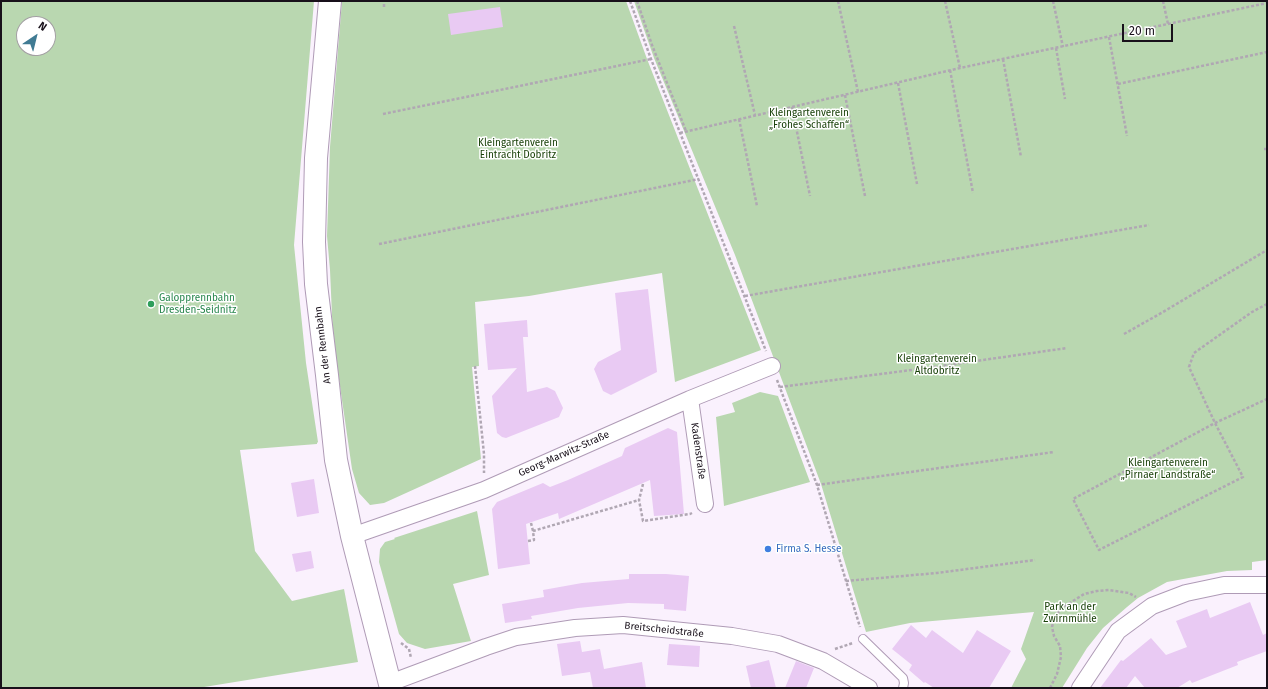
<!DOCTYPE html>
<html>
<head>
<meta charset="utf-8">
<style>
  body { margin:0 }
  #map { position:relative; width:1268px; height:689px; overflow:hidden; background:#faf1fd; font-family:"Fira Sans",sans-serif }
  canvas { display:block }
  .frame { position:absolute; inset:0; border:2px solid #18101a; pointer-events:none }
  .north { position:absolute; left:16px; top:16px; width:40px; height:40px; box-sizing:border-box; background:#fff; border:1px solid #a39fa3; border-radius:50%; rotate:35deg; font-size:11px; font-weight:700; line-height:16px; text-align:center; color:#18101a }
  .north::after { content:''; display:block; margin:auto; width:14px; height:18px; background:#407b93; clip-path:polygon(50% 0,100% 100%,50% 72%,0 100%) }
  .scale { position:absolute; left:1122px; top:24px; width:51px; height:18px; box-sizing:border-box; border:2px solid #18101a; border-top:0; padding-left:5px; font-size:12px; line-height:14px; white-space:nowrap; color:#18101a; -webkit-text-stroke:3px #fff; paint-order:stroke }
</style>
</head>
<body>
<div id="map">
<canvas width="1268" height="689"></canvas>
<div class="frame"></div>
<div class="north">N</div>
<div class="scale">20 m</div>
</div>
<script>
const g = document.querySelector('canvas').getContext('2d');
g.lineJoin = 'round';
function paint(path, color) { g.fillStyle = color; g.fill(path, 'evenodd'); }
const shape = rows => new Path2D(rows.map(r => 'M' + r).join(''));
function stroke(path, color, width, dash) { g.strokeStyle = color; g.lineWidth = width; g.lineCap = dash ? 'butt' : 'round'; g.setLineDash(dash || []); g.stroke(path); }
function label(font, color, halo, rows, align = 'center') {
  g.font = font + ' "Fira Sans",sans-serif'; g.lineWidth = 3; g.setLineDash([]); g.textBaseline = 'middle'; g.strokeStyle = halo; g.fillStyle = color; for (const [text, x, y, turn = 0] of rows) {
    g.save(); g.translate(x, y); g.rotate((+turn || 0) * Math.PI / 180); g.textAlign = isNaN(turn) ? turn : align; if (halo) g.strokeText(text, 0, 0); g.fillText(text, 0, 0); g.restore();
  }
}
paint(shape([
  [1,1,314,1,294,245,306,363,318,442,317,443,317,444,240,450,255,551,292,601,344,589,358,662,198,688,1,688],
  [24,24,48,24,48,48,24,48],
  [342,1,626,1,647,59,761,350,675,382,662,273,529,296,475,302,479,366,472,367,481,459,384,503,370,505,359,493,352,469,333,338,330,270,327,236,330,147],
  [634,1,1267,1,1267,560,1252,562,1252,570,1227,571,1167,582,1138,598,1127,607,1103,628,1087,648,1062,688,1011,688,1026,659,1021,649,1034,612,910,623,866,632,821,484,735,255,654,58],
  [760,392,778,396,810,482,724,506,716,417,735,412,732,403],
  [477,511,489,575,453,584,471,641,425,649,407,643,399,634,379,562,380,549,385,542,395,539,394,538]
]), '#b9d7b0');
paint(shape([
  [500,7,503,27,451,35,448,14],
  [648,289,657,372,611,395,603,391,594,369,598,362,621,350,615,293],
  [527,320,528,337,523,337,527,392,547,387,555,391,563,408,559,417,511,436,506,438,502,437,497,433,492,396,517,368,488,370,484,324],
  [668,428,677,432,684,514,654,516,650,480,559,519,558,513,526,524,530,564,498,569,492,509,497,502,543,483,550,487,568,480,622,456,625,448],
  [314,479,319,513,297,517,291,483],
  [311,551,314,568,296,572,292,554],
  [629,574,666,574,689,576,686,611,664,609,664,604,628,603,578,608,531,616,532,619,505,623,502,604,544,597,543,590,582,583,629,579],
  [1250,602,1263,635,1267,633,1267,651,1237,662,1238,665,1192,683,1190,680,1177,688,1145,688,1135,676,1126,688,1100,688,1121,660,1123,661,1151,638,1166,655,1187,647,1176,621,1207,609,1210,618],
  [911,625,926,638,932,630,963,653,977,630,1011,651,989,688,934,688,925,682,924,683,909,670,912,665,892,649],
  [580,641,582,652,600,649,604,669,642,662,646,688,593,688,590,672,562,676,557,644],
  [669,644,700,646,699,667,667,665],
  [769,660,776,688,751,688,746,666],
  [796,661,814,668,806,688,785,688]
]), '#e9caf3');
const service = shape([
  [863,639,903,678,904,683,903,688]
]);
const minor = shape([
  [690,399,705,504],
  [352,536,484,490,690,399,772,366],
  [390,683,486,647,516,637,575,628,623,625,732,636,778,644,823,661,869,688],
  [1080,688,1118,631,1152,606,1186,593,1224,585,1267,585]
]);
const secondary = shape([
  [330,1,316,158,314,242,316,284,327,375,336,460,352,536,391,688]
]);
stroke(service, '#af9bb6', 10);
stroke(minor, '#af9bb6', 18);
stroke(secondary, '#af9bb6', 24);
stroke(shape([
  [630,1,651,59,766,351],
  [637,1,652,45,686,131],
  [838,1,858,92],
  [945,1,960,68],
  [1053,1,1063,47],
  [1163,1,1168,24],
  [384,7,384,1],
  [734,26,755,115],
  [1109,37,1127,136],
  [1056,48,1065,99],
  [1003,59,1021,157],
  [950,70,973,193],
  [898,83,917,184],
  [1118,84,1267,52],
  [845,95,865,196],
  [792,107,810,196],
  [383,114,651,59],
  [739,119,757,206],
  [680,133,960,68,1267,3],
  [1264,149,1267,149],
  [379,244,699,179],
  [745,296,1149,225],
  [1267,304,1252,312,1194,353,1189,367,1215,423,1243,477,1099,550,1073,499,1215,423,1267,399],
  [1124,334,1163,312,1267,250],
  [475,366,484,454,484,473],
  [777,380,817,485,860,627],
  [780,387,927,368,1067,348],
  [643,484,639,500,643,521,690,514,692,513],
  [817,485,1054,452],
  [531,523,533,531],
  [528,541,534,540,533,531,639,500],
  [846,581,937,573,1035,560],
  [401,643,409,649,411,658],
  [835,649,853,643],
  [1050,688,1057,674,1061,657,1060,646,1054,636,1052,627,1055,616,1062,608,1084,594,1097,591,1109,590,1129,593,1136,597]
]), '#b0a7b3', 2.5, [3, 2]);
stroke(service, '#fff', 8);
stroke(minor, '#fff', 16);
stroke(secondary, '#fff', 22);
for (const [x, y, r, color] of [
  [151,304,4,"#2e9e5b"],
  [768,549,4,"#3f7fe0"]
]) { const dot = new Path2D(); dot.arc(x, y, r, 0, 2 * Math.PI); g.fillStyle = color; g.fill(dot); stroke(dot, '#fff', 1.5); }
label('10px', '#184008', '#fff', [
  ["Kleingartenverein",809,113],
  ["„Frohes Schaffen“",809,125],
  ["Kleingartenverein",518,143],
  ["Eintracht Dobritz",518,155],
  ["Kleingartenverein",937,359],
  ["Altdobritz",937,371],
  ["Kleingartenverein",1168,463],
  ["„Pirnaer Landstraße“",1168,475],
  ["Park an der",1070,607],
  ["Zwirnmühle",1070,619]
]);
label('10px', '#27864d', '#fff', [
  ["Galopprennbahn",159,298],
  ["Dresden-Seidnitz",159,310]
], 'left');
label('10px', '#18101a', '#fff', [
  ["An der Rennbahn",323,345,-97],
  ["Kadenstraße",698,451,82],
  ["Georg-Marwitz-Straße",564,454,-24],
  ["Breitscheidstraße",664,630,6]
]);
label('10px', '#366cbe', '#fff', [
  ["Firma S. Hesse",776,549]
], 'left');
</script>
</body>
</html>
